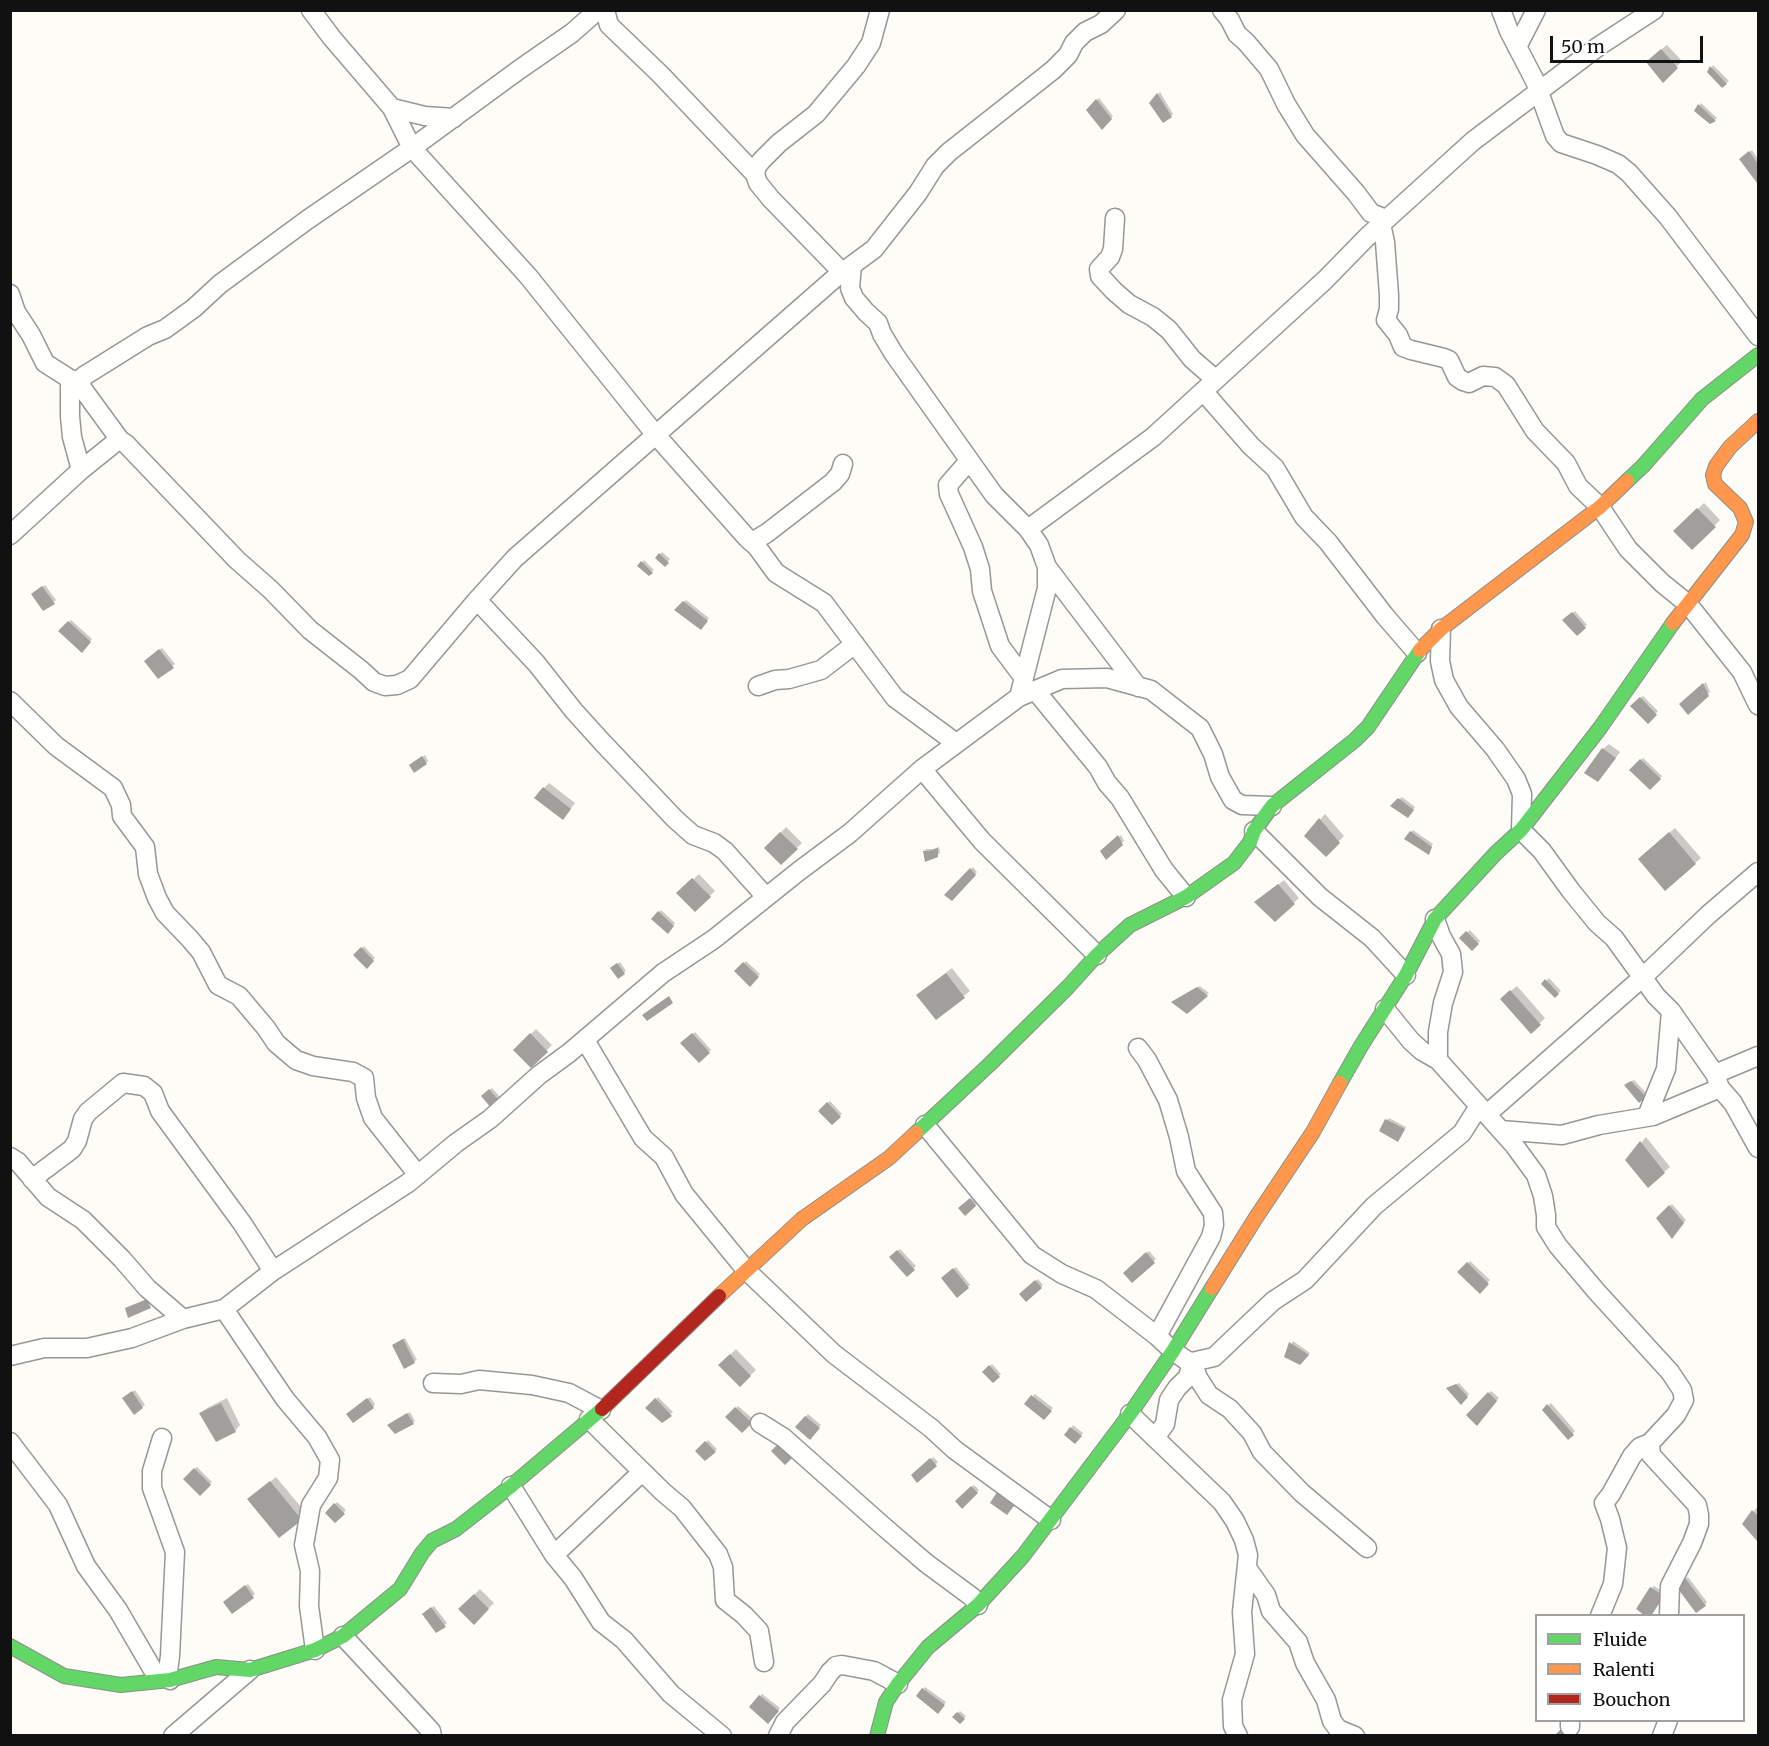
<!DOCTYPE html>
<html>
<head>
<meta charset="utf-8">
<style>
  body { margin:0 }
  #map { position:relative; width:1769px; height:1746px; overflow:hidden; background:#fdfcf7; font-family:Merriweather,serif }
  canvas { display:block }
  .frame { position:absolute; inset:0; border:12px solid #111; pointer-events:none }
  .legend { position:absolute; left:1535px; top:1614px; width:210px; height:108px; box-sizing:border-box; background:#fff; border:2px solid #a0a0a0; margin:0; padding:8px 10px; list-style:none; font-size:18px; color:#111 }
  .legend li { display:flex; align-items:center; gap:12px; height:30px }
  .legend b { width:30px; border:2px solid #a0a0a0 }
  .scale { position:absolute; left:1550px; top:36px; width:153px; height:27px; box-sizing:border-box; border:3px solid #111; border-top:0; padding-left:8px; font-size:18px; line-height:21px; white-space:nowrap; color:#111; -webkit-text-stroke:4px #fff; paint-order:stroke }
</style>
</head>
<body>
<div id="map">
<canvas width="1769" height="1746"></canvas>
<div class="frame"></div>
<ul class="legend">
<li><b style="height:8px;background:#63d668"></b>Fluide</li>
<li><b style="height:8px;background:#ff974d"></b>Ralenti</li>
<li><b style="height:8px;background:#b3261e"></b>Bouchon</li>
</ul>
<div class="scale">50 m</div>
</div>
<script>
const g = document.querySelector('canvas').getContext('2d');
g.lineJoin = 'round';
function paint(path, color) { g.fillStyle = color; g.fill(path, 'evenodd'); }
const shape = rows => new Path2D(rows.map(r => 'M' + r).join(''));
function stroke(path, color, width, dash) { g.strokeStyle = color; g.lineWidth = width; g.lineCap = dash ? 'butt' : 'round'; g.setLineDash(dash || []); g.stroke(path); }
paint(shape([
  [1667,45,1682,61,1663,81,1653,56],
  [1713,65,1729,81,1722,86,1709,72],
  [1160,92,1173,114,1171,116,1151,103],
  [1099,98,1113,116,1103,127,1088,110],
  [1701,103,1717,118,1715,120,1696,111],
  [1752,150,1758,159,1757,181,1743,157],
  [1704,503,1720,520,1692,548,1675,531],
  [662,552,670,559,665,565,657,558],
  [644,560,654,570,649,574,639,566],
  [45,585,56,600,54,602,35,592],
  [686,600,709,618,703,626,676,610],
  [1575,611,1587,625,1577,634,1564,620],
  [71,620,92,639,81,651,61,631],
  [162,648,175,664,158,677,148,659],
  [1706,682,1710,692,1688,712,1681,705],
  [1643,696,1658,711,1648,722,1632,706],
  [1609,744,1620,752,1603,775,1603,749],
  [425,755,428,761,426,763,413,763],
  [1643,758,1662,776,1650,788,1631,770],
  [549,783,575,803,568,812,544,788],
  [1402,797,1415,807,1410,814,1392,806],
  [1325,814,1344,836,1326,855,1306,836],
  [786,827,802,843,781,863,766,848],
  [1675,828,1701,858,1666,888,1645,853],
  [1413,830,1433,844,1428,853,1406,838],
  [1121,835,1124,841,1106,858,1102,851],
  [939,847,940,853,926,860,924,851,926,849,933,849],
  [973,867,977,872,968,883,946,895],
  [699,874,715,891,695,910,679,893],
  [1284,880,1299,898,1275,920,1256,902],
  [661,910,675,923,668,932,653,918],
  [1470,930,1480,941,1472,949,1461,938],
  [364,946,375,958,367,967,356,955],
  [746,961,760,974,750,985,736,971],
  [620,962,626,971,618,977,614,966],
  [952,968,970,991,936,1018,924,990],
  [1549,978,1561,991,1555,996,1543,984],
  [1200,986,1209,993,1187,1012,1173,1001],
  [1517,986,1545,1018,1531,1032,1507,994],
  [536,1029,552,1045,531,1066,515,1050],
  [695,1032,711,1050,699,1061,683,1043],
  [1634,1080,1647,1094,1639,1101,1628,1083],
  [492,1088,501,1098,492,1107,483,1096],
  [830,1101,842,1114,832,1123,820,1111],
  [1389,1118,1406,1127,1400,1138,1387,1120],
  [1646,1137,1670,1167,1664,1172,1627,1160],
  [973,1197,978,1203,965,1214,960,1208],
  [1672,1204,1686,1220,1672,1237,1658,1218],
  [900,1249,916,1266,907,1275,891,1257],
  [1149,1251,1156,1259,1132,1281,1125,1273],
  [1470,1261,1490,1280,1480,1291,1459,1272],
  [956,1267,970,1285,957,1296,943,1278],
  [1038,1279,1043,1285,1026,1300,1021,1294],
  [405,1338,417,1360,405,1367,396,1343],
  [1293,1341,1310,1353,1300,1363,1286,1356],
  [736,1349,756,1370,740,1385,720,1365],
  [992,1364,1001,1374,993,1381,984,1372],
  [1459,1383,1469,1394,1461,1403,1448,1388],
  [135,1390,145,1405,134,1413,127,1396],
  [1491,1391,1499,1398,1477,1424,1468,1415],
  [1035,1394,1053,1408,1044,1418,1026,1404],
  [370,1397,375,1404,373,1407,350,1412],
  [658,1397,673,1412,662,1421,648,1408],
  [227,1398,240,1425,235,1431,201,1413,207,1408],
  [1551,1403,1575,1431,1568,1438,1544,1410],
  [738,1406,753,1419,742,1431,727,1417],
  [410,1412,415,1421,413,1423,392,1423],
  [808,1414,821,1425,810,1438,797,1427],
  [1073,1425,1083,1433,1078,1440,1066,1435],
  [708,1440,717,1449,705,1459,697,1451],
  [933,1457,938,1462,918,1481,913,1475],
  [197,1467,212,1482,200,1494,185,1479],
  [276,1477,306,1513,301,1519,255,1494],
  [974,1485,979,1490,962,1506,957,1501],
  [337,1502,346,1510,335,1521,327,1513],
  [1758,1506,1758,1540,1744,1524],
  [1688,1577,1707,1602,1705,1605,1679,1583],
  [248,1584,255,1594,233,1612,227,1600],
  [1654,1586,1665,1593,1651,1614,1651,1588],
  [480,1589,494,1603,474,1623,460,1609],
  [434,1606,447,1623,445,1625,426,1612],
  [925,1687,946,1702,940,1709,923,1689],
  [762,1694,780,1708,768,1722,751,1707],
  [960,1711,966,1716,960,1722,954,1717]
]), '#0003');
paint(shape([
  [1661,49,1678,68,1663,83,1646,62],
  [1710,66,1727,84,1722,88,1707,72],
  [1157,93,1172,117,1163,123,1149,103],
  [1096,99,1112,119,1102,130,1086,110],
  [1698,104,1716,121,1710,124,1694,111],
  [1749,151,1758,164,1758,182,1757,183,1739,159],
  [1697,508,1716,527,1692,550,1673,531],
  [659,553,669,563,665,567,655,558],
  [641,561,653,573,649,576,637,566],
  [42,586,55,604,43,611,31,594],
  [683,601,708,621,701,630,674,610],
  [1572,612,1586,628,1577,636,1562,620],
  [68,621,91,642,82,653,58,631],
  [159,649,174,668,158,679,144,661],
  [1703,683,1709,696,1688,715,1679,704],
  [1640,697,1657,715,1648,724,1630,706],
  [1602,748,1616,758,1598,782,1584,773],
  [422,756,427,764,414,773,409,765],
  [1640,759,1661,779,1650,790,1629,770],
  [543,787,571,809,563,820,534,798],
  [1398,798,1414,810,1408,818,1390,806],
  [1319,818,1340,843,1326,857,1304,836],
  [1410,831,1432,847,1429,855,1404,839],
  [780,832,798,849,781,865,764,848],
  [1669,832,1696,864,1665,891,1638,859],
  [1118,835,1123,845,1106,860,1100,851],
  [938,848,938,857,925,862,923,851,929,851],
  [970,868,976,875,952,901,944,895],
  [692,878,711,897,695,912,676,893],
  [1278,884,1295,904,1275,922,1254,902],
  [658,911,674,926,668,934,651,919],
  [1466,931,1479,944,1472,951,1459,938],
  [361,947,374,961,367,969,353,955],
  [743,962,759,977,750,987,734,971],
  [617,963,625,974,618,979,610,968],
  [946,973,965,998,936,1020,916,995],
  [1545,979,1559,994,1555,998,1541,984],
  [1197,987,1208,996,1187,1014,1171,1002],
  [1510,990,1541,1025,1531,1034,1500,999],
  [669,996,673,1003,647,1021,642,1015],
  [530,1033,548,1052,531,1068,513,1050],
  [692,1033,710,1053,699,1063,680,1043],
  [1631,1081,1646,1097,1639,1103,1624,1085],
  [489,1089,500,1102,492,1109,481,1096],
  [827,1102,841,1117,832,1125,818,1111],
  [1385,1119,1405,1129,1398,1142,1379,1131],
  [1640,1141,1665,1173,1648,1188,1625,1160],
  [970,1198,976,1206,965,1216,958,1208],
  [1669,1205,1684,1223,1672,1239,1656,1218],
  [897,1250,915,1270,907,1277,889,1257],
  [1146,1252,1155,1263,1132,1283,1123,1273],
  [1467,1262,1489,1284,1480,1294,1457,1272],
  [953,1268,969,1288,957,1298,941,1278],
  [1035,1280,1042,1288,1026,1302,1019,1294],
  [147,1299,151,1308,128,1318,125,1308],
  [403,1339,415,1363,404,1369,392,1345],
  [1289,1342,1309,1355,1300,1365,1284,1357],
  [730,1354,751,1376,740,1387,718,1365],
  [989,1365,1000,1377,993,1383,982,1372],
  [1456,1384,1468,1397,1461,1405,1446,1388],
  [132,1391,143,1408,134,1415,122,1398],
  [1488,1392,1497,1401,1477,1426,1466,1415],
  [1031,1395,1052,1411,1044,1420,1024,1404],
  [367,1398,374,1408,353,1423,346,1414],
  [655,1398,672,1416,662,1423,645,1408],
  [221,1403,236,1432,216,1442,199,1413],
  [1547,1404,1574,1435,1568,1440,1542,1410],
  [735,1407,752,1423,742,1433,725,1417],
  [407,1413,414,1424,395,1434,387,1425],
  [805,1416,820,1428,810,1440,795,1427],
  [1070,1427,1082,1436,1075,1444,1064,1435],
  [705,1441,716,1452,705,1461,695,1451],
  [778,1444,792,1458,785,1465,771,1451],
  [930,1458,937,1466,917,1483,911,1475],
  [194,1468,211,1485,200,1496,183,1479],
  [270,1481,302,1520,279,1538,247,1499],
  [971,1486,978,1493,962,1509,955,1501],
  [999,1489,1017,1502,1007,1515,990,1503],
  [334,1503,345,1514,335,1523,325,1513],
  [1752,1510,1758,1516,1758,1542,1742,1524],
  [1685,1578,1706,1606,1696,1613,1675,1585],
  [245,1585,254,1598,232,1614,223,1602],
  [1650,1587,1664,1596,1651,1616,1645,1616,1636,1609],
  [474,1594,489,1609,474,1625,458,1609],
  [431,1607,446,1627,436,1633,422,1614],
  [922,1688,945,1705,938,1714,916,1696],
  [759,1695,779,1711,768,1724,749,1707],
  [957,1712,965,1719,960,1724,952,1717],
  [1561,1729,1567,1736,1554,1736]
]), '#a19f9c');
const street = shape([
  [311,10,332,38,392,108,412,148,528,276,655,434,747,538,757,547,776,573,824,603,895,698,956,743],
  [605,10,609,25,660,74,755,174],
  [1222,10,1230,20,1237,34,1246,42,1269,69,1286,104,1305,135,1356,193,1371,213,1386,219],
  [1501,10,1509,31,1535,81,1555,136,1561,143,1597,155,1618,164,1629,173,1668,217,1758,336],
  [1517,47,1536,10],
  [392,108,425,116,454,118],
  [1115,218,1113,249,1110,257,1099,269,1100,276,1114,291,1129,304,1153,317,1169,330,1192,359,1215,379],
  [1381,224,1385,242,1389,295,1389,309,1386,320,1398,335,1403,347,1411,350,1444,358,1449,360,1457,377,1463,381,1469,383,1483,376,1495,377,1506,385,1535,431,1566,463,1578,486,1600,507,1628,549,1662,583,1688,604,1742,672,1758,705],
  [852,265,850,288,854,298,866,312,878,323,882,334,894,354,994,495,1028,529,1039,545,1047,567,1047,588,1019,697],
  [842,272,771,199,758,183,755,174,757,166,762,160,779,143,816,114,856,66,871,43,880,10],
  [10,294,16,312,31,335,45,363,70,379,81,381],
  [70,379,70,416,72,437,81,470],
  [81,381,82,388,120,440,126,444,237,560,271,590,310,630,361,670,374,682,385,686,397,685,410,679,477,600,515,558,836,277,874,249,918,193,935,166,949,152,1053,70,1068,55,1074,43,1085,32,1101,24,1116,10],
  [81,381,84,376,148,336,165,329,194,308,220,284,307,220,412,148,520,69,572,33,598,10],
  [1203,391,1251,446,1275,468,1304,517,1328,542,1385,616,1417,653],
  [969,461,948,485,949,494,973,547,980,569,982,591,1000,646,1024,678],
  [1028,529,1153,437,1325,280,1367,237,1473,141,1599,46,1654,10],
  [10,535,81,470,117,441,120,440],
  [752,542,767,533,833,482,840,474,843,464],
  [1047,567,1138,687],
  [477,600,536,663,574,711,603,743,675,819,693,835,714,843,725,851,766,897],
  [1441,629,1440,661,1444,680,1459,707,1495,749,1516,779,1522,794,1521,830,1542,851,1571,891,1597,923,1614,938,1656,996,1671,1011,1715,1074,1720,1088,1733,1103,1758,1148],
  [758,686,775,680,789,679,821,670,855,644],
  [1035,690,1098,767,1107,783,1120,798,1164,870,1186,897],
  [10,701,56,746,113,788,121,805,122,816,145,847,148,874,157,898,165,913,190,939,201,952,218,985,239,996,266,1028,276,1043,296,1060,313,1066,353,1072,364,1078,366,1098,373,1118,418,1175],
  [922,769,982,841,1097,955],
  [1254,831,1320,897,1372,938,1406,975],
  [1435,919,1441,936,1451,954,1453,972,1443,1003,1438,1032,1438,1060],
  [1385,1009,1411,1041,1422,1051,1438,1060,1514,1145,1536,1175,1543,1196,1546,1215,1546,1227,1558,1246,1597,1292,1670,1372,1682,1390,1684,1400,1676,1415,1650,1443,1651,1455,1697,1505,1699,1515,1699,1524,1692,1543,1670,1586,1669,1616],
  [585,1040,643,1138,664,1157,684,1194,746,1270,834,1354,931,1428,955,1450,1051,1520],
  [1138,1048,1147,1060,1168,1100,1179,1137,1186,1171,1213,1213,1214,1225,1211,1237,1157,1336],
  [1715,1074,1758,1056],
  [1487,1114,1643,977,1708,915,1758,872],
  [1647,1116,1666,1069,1671,1011],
  [925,1125,1032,1255,1062,1274,1096,1289,1157,1336,1173,1351,1186,1360,1192,1362,1214,1357,1273,1301,1305,1280,1374,1206,1462,1133,1479,1106],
  [1501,1130,1562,1135,1599,1125,1653,1116,1720,1088],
  [10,1157,18,1162,48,1197,83,1220,122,1259,147,1288,183,1319],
  [32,1179,72,1149,77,1141,83,1119,88,1112,123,1083,144,1086,153,1093,160,1111,242,1223,273,1271],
  [224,1309,285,1399,317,1437,330,1460,328,1478,311,1505,304,1545,310,1571,309,1606,315,1650],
  [10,1356,44,1348,87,1348,132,1338,183,1319,224,1309,273,1271,408,1183,456,1143,490,1119,539,1075,569,1053,663,973,714,939,799,871,850,833,922,769,1019,697,1062,679,1107,678,1151,690,1200,728,1213,754,1220,777,1233,800,1242,805,1272,806],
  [1192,1362,1198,1378,1209,1395,1230,1409,1252,1433,1262,1452,1302,1493,1367,1548],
  [433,1383,461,1384,479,1380,532,1385,569,1393,601,1410],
  [1130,1414,1222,1502,1235,1521,1244,1540,1248,1555,1242,1612,1245,1654,1232,1700,1233,1726,1238,1736],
  [589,1419,663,1492,682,1508,718,1554,723,1567,725,1600,744,1615,759,1631,764,1662],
  [760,1423,784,1438,883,1526,926,1563,972,1597,978,1605],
  [162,1438,152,1471,152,1488,175,1552,170,1656,168,1671,170,1680],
  [1155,1438,1165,1424,1169,1400,1177,1388,1188,1377,1192,1362],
  [10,1442,58,1505,86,1566,118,1610,153,1670,159,1676,162,1675,168,1671],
  [511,1486,554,1555,573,1578,601,1622,624,1640,671,1694,722,1736],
  [554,1555,642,1472],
  [1247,1568,1266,1595,1271,1611,1298,1642,1305,1663,1326,1700,1332,1721,1338,1729,1355,1736],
  [1600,1616,1613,1584,1617,1548,1610,1519,1604,1503,1611,1494,1632,1456,1640,1447,1650,1443],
  [343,1636,431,1731,432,1736],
  [1570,1720,1570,1727],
  [173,1736,250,1670],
  [778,1736,785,1722,822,1684,830,1672,836,1666,842,1665,874,1671,898,1684],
  [1662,1736,1668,1720]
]);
const fast = shape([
  [1627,481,1643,466,1702,399,1758,355],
  [1340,1083,1361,1046,1406,975,1435,919,1496,853,1521,830,1600,728,1673,623],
  [916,1133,990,1064,1068,987,1097,955,1130,925,1186,897,1234,863,1250,842,1254,831,1272,806,1355,740,1368,727,1420,650],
  [10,1646,64,1676,121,1685,170,1680,216,1667,250,1670,315,1650,343,1636,400,1589,422,1553,432,1541,456,1529,511,1486,602,1409],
  [877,1736,886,1702,898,1684,928,1647,978,1605,1023,1556,1130,1414,1173,1351,1212,1288]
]);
const slow = shape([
  [1673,623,1742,535,1746,522,1740,508,1715,484,1713,475,1716,466,1730,447,1758,421],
  [1420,650,1441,629,1600,507,1627,481],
  [1212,1288,1255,1219,1313,1132,1340,1083],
  [719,1296,802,1219,889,1158,916,1133]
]);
const jam = shape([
  [602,1409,719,1296]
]);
stroke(street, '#979795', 21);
stroke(fast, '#8e8d8b', 16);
stroke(slow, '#8e8d8b', 16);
stroke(jam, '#8e8d8b', 16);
stroke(street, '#fffffe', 18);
stroke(fast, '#63d668', 14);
stroke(slow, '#ff974d', 14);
stroke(jam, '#b3261e', 14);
</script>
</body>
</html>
